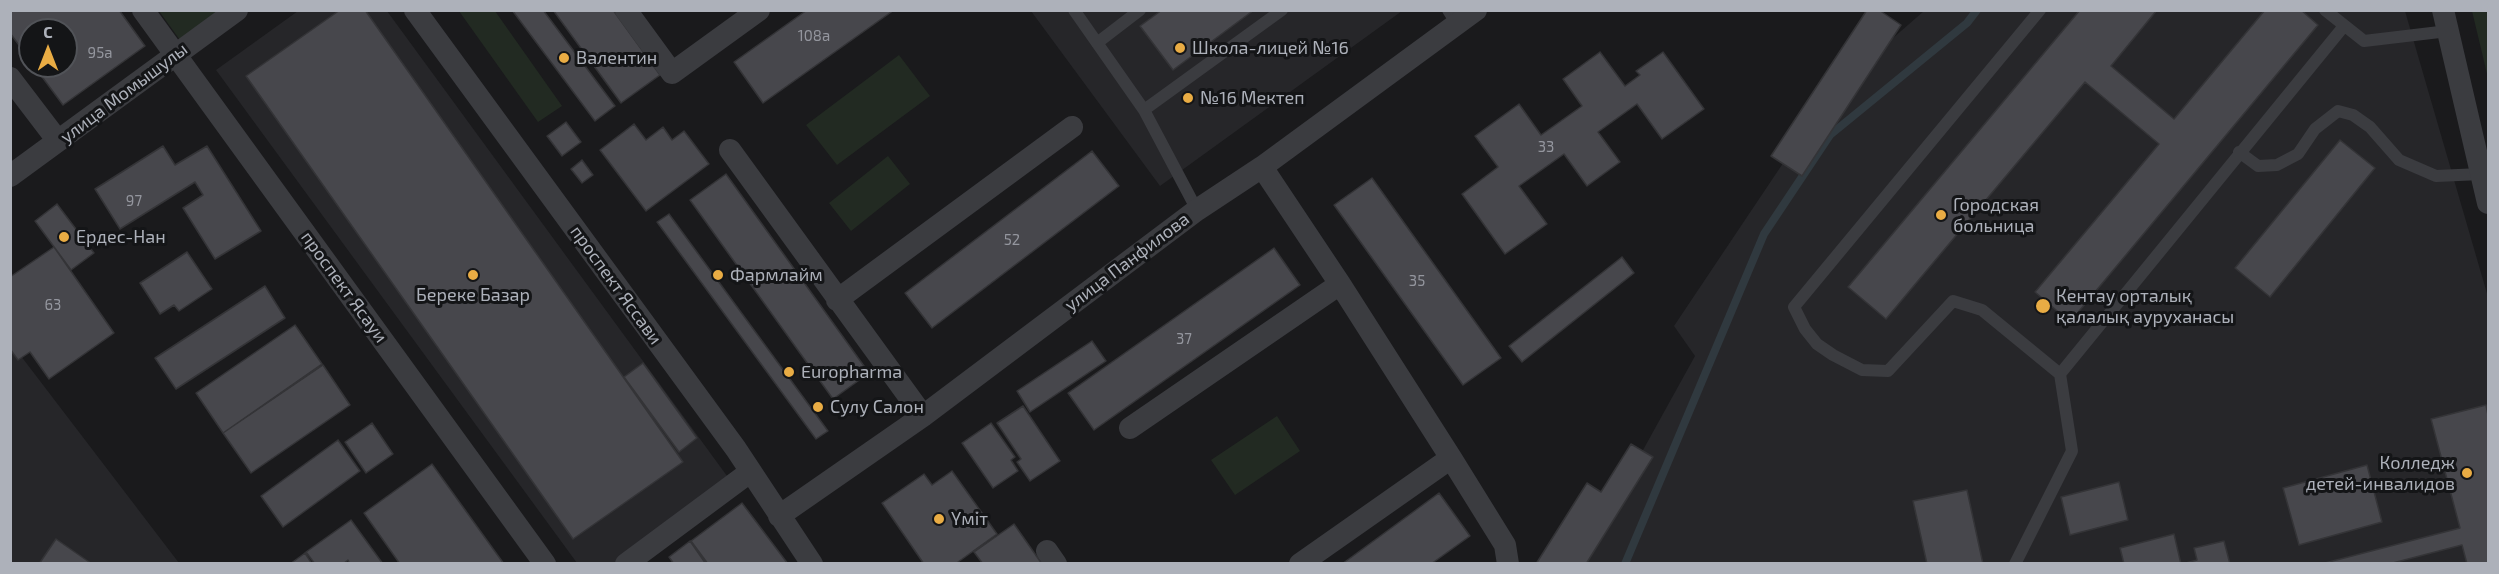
<!DOCTYPE html>
<html>
<head>
<meta charset="utf-8">
<style>
  body { margin:0 }
  #map { position:relative; width:2499px; height:574px; overflow:hidden; background:#1a1a1c; font-family:"Exo 2",sans-serif }
  canvas { display:block }
  .frame { position:absolute; inset:0; border:12px solid #adb1ba; pointer-events:none }
  .north { position:absolute; left:18px; top:18px; width:60px; height:60px; box-sizing:border-box; background:#141517; border:2px solid #515358; border-radius:50%; rotate:0deg; font-size:16px; font-weight:700; line-height:24px; text-align:center; color:#adb1ba }
  .north::after { content:''; display:block; margin:auto; width:21px; height:27px; background:#e9ac44; clip-path:polygon(50% 0,100% 100%,50% 72%,0 100%) }
</style>
</head>
<body>
<div id="map">
<canvas width="2499" height="574"></canvas>
<div class="frame"></div>
<div class="north">С</div>
</div>
<script>
const g = document.querySelector('canvas').getContext('2d');
g.lineJoin = 'round';
function paint(path, color) { g.fillStyle = color; g.fill(path, 'evenodd'); }
const shape = rows => new Path2D(rows.map(r => 'M' + r).join(''));
function stroke(path, color, width, dash) { g.strokeStyle = color; g.lineWidth = width; g.lineCap = dash ? 'butt' : 'round'; g.setLineDash(dash || []); g.stroke(path); }
function label(font, color, halo, rows, align = 'center') {
  g.font = font + ' "Exo 2",sans-serif'; g.lineWidth = 6; g.setLineDash([]); g.textBaseline = 'middle'; g.strokeStyle = halo; g.fillStyle = color; for (const [text, x, y, turn = 0] of rows) {
    g.save(); g.translate(x, y); g.rotate((+turn || 0) * Math.PI / 180); g.textAlign = isNaN(turn) ? turn : align; if (halo) g.strokeText(text, 0, 0); g.fillText(text, 0, 0); g.restore();
  }
}
paint(shape([
  [298,11,387,11,730,480,615,563,577,563,216,70],
  [1031,11,1402,11,1160,186],
  [1924,11,2405,11,2488,297,2488,563,1580,564,1695,356,1674,326,1830,93],
  [11,343,179,563,11,563]
]), '#262629');
paint(shape([
  [159,11,221,11,180,40],
  [459,11,495,11,562,106,538,122],
  [2472,11,2488,11,2488,78],
  [899,55,930,96,837,165,806,125],
  [888,156,910,184,851,231,829,203],
  [1277,416,1300,451,1235,495,1211,460]
]), '#222a22');
stroke(shape([
  [1625,564,1764,234,1830,135,1967,23,1977,10]
]), '#30393f', 8);
const building = shape([
  [10,10,119,10,145,46,63,105,34,66,66,66,66,30,30,30,30,60,10,33,10,10],
  [340,10,365,10,683,462,573,539,246,76,340,10],
  [512,10,543,10,615,106,595,121,512,10],
  [553,10,613,10,660,75,621,103,553,10],
  [807,10,894,10,763,103,734,62,807,10],
  [1162,10,1254,10,1173,70,1140,26,1162,10],
  [1867,10,1879,10,1901,25,1802,176,1771,156,1867,10],
  [2080,10,2157,10,2111,66,2174,119,2265,10,2301,10,2318,25,2070,322,2035,292,2159,144,2085,82,1886,319,1848,287,2080,10],
  [1600,52,1625,86,1640,75,1636,71,1663,52,1704,109,1662,139,1637,104,1598,132,1620,162,1587,186,1564,154,1519,186,1547,224,1505,254,1462,194,1498,167,1475,136,1519,104,1541,135,1582,106,1563,79,1600,52],
  [566,122,581,142,562,156,547,136,566,122],
  [634,124,646,140,663,127,672,140,684,131,709,164,646,211,600,150,634,124],
  [2340,140,2375,168,2270,297,2235,268,2340,140],
  [163,146,175,165,207,146,261,231,215,259,183,208,203,195,195,182,120,229,95,189,163,146],
  [1092,151,1119,186,932,328,905,293,1092,151],
  [582,160,593,175,582,183,571,169,582,160],
  [726,174,869,373,833,399,690,200,726,174],
  [1372,178,1501,358,1463,385,1334,205,1372,178],
  [57,204,94,253,71,270,35,221,57,204],
  [669,214,828,431,816,439,657,222,669,214],
  [54,247,114,333,49,379,30,352,18,360,10,349,10,277,54,247],
  [1274,248,1300,285,1094,430,1068,393,1274,248],
  [187,252,212,289,179,311,174,305,160,314,140,283,187,252],
  [1622,257,1634,273,1522,362,1509,346,1622,257],
  [265,286,285,318,176,389,155,358,265,286],
  [295,325,322,364,223,433,196,393,295,325],
  [1092,341,1106,361,1030,412,1017,391,1092,341],
  [643,363,697,438,679,452,624,377,643,363],
  [323,365,350,405,251,473,223,433,323,365],
  [2486,405,2488,415,2488,564,2467,564,2462,545,2389,564,2321,564,2460,528,2431,419,2486,405],
  [1023,406,1060,461,1030,481,1017,462,1021,459,997,423,1023,406],
  [372,423,393,454,366,473,345,442,372,423],
  [991,423,1015,457,1011,460,1018,471,993,488,962,443,991,423],
  [338,440,360,471,283,527,261,496,338,440],
  [1631,444,1653,457,1586,564,1536,564,1587,483,1601,492,1631,444],
  [432,464,504,564,400,564,364,513,432,464],
  [2367,465,2382,522,2299,545,2283,488,2367,465],
  [952,471,997,534,958,562,959,564,924,564,882,503,924,474,932,485,952,471],
  [2119,482,2128,520,2070,535,2061,497,2119,482],
  [1967,490,1983,564,1927,564,1913,501,1967,490],
  [1439,493,1470,536,1431,564,1342,564,1439,493],
  [742,503,788,564,708,564,691,541,742,503],
  [351,520,383,564,350,564,348,560,343,564,315,564,306,552,351,520],
  [1014,524,1042,564,983,564,974,552,1014,524],
  [2174,534,2181,564,2124,564,2120,548,2174,534],
  [56,539,92,564,39,564,56,539],
  [690,541,706,564,674,564,669,557,690,541],
  [2224,541,2230,564,2182,564,2197,560,2194,548,2224,541],
  [305,553,312,564,290,564,305,553]
]);
paint(building, '#47474c');
stroke(building, '#343437', 1.5);
stroke(shape([
  [1074,10,1144,110,1197,210],
  [1448,10,1457,24],
  [2040,10,1794,307,1805,329,1817,344,1833,355,1862,370,1888,371,1953,301,1982,310,2060,374,2344,26],
  [2325,10,2364,41,2448,31],
  [1097,43,1140,10],
  [1144,110,1282,10],
  [2239,152,2258,166,2277,165,2298,154,2315,129,2338,111,2353,115,2370,127,2399,160,2436,176,2481,174],
  [2015,564,2072,451,2060,374]
]), '#3b3c40', 12);
stroke(shape([
  [143,10,545,564],
  [415,10,736,449,812,564],
  [626,10,672,73,759,10],
  [2443,10,2488,203],
  [10,78,58,141],
  [730,150,923,416],
  [1262,167,1340,284,1451,458,1505,545,1508,564],
  [10,176,237,10],
  [837,300,1072,127],
  [1130,428,1340,284],
  [779,516,923,416,1197,210,1262,167,1476,10],
  [1047,551,1056,564],
  [626,564,750,472],
  [1300,564,1451,458]
]), '#3b3c40', 22);
for (const [x, y, r, color] of [
  [1180,48,6,"#e9ac44"],
  [564,58,6,"#e9ac44"],
  [1188,98,6,"#e9ac44"],
  [1941,215,6,"#e9ac44"],
  [64,237,6,"#e9ac44"],
  [473,275,6,"#e9ac44"],
  [718,275,6,"#e9ac44"],
  [2043,306,8,"#e9ac44"],
  [789,372,6,"#e9ac44"],
  [818,407,6,"#e9ac44"],
  [2467,473,6,"#e9ac44"],
  [939,519,6,"#e9ac44"]
]) { const dot = new Path2D(); dot.arc(x, y, r, 0, 2 * Math.PI); g.fillStyle = color; g.fill(dot); stroke(dot, '#141517', 2); }
label('15px', '#94969e', null, [
  ["108а",814,36],
  ["95а",100,53],
  ["33",1546,147],
  ["97",134,201],
  ["52",1012,240],
  ["35",1417,281],
  ["63",53,305],
  ["37",1184,339]
]);
label('18px', '#adb1ba', '#141517', [
  ["Школа-лицей №16",1192,48],
  ["Валентин",576,58],
  ["№16 Мектеп",1200,98],
  ["Городская",1953,205],
  ["больница",1953,226],
  ["Ердес-Нан",76,237],
  ["Фармлайм",730,275],
  ["Береке Базар",473,295,"center"],
  ["Кентау орталық",2056,296],
  ["қалалық ауруханасы",2056,317],
  ["Europharma",801,372],
  ["Сулу Салон",830,407],
  ["Колледж",2455,463,"right"],
  ["детей-инвалидов",2455,484,"right"],
  ["Үміт",951,519]
], 'left');
label('18px', '#adb1ba', '#141517', [
  ["улица Момышулы",124,93,-37],
  ["улица Панфилова",1127,262,-37],
  ["проспект Яссави",616,285,54],
  ["проспект Ясауи",344,287,54]
]);
</script>
</body>
</html>
